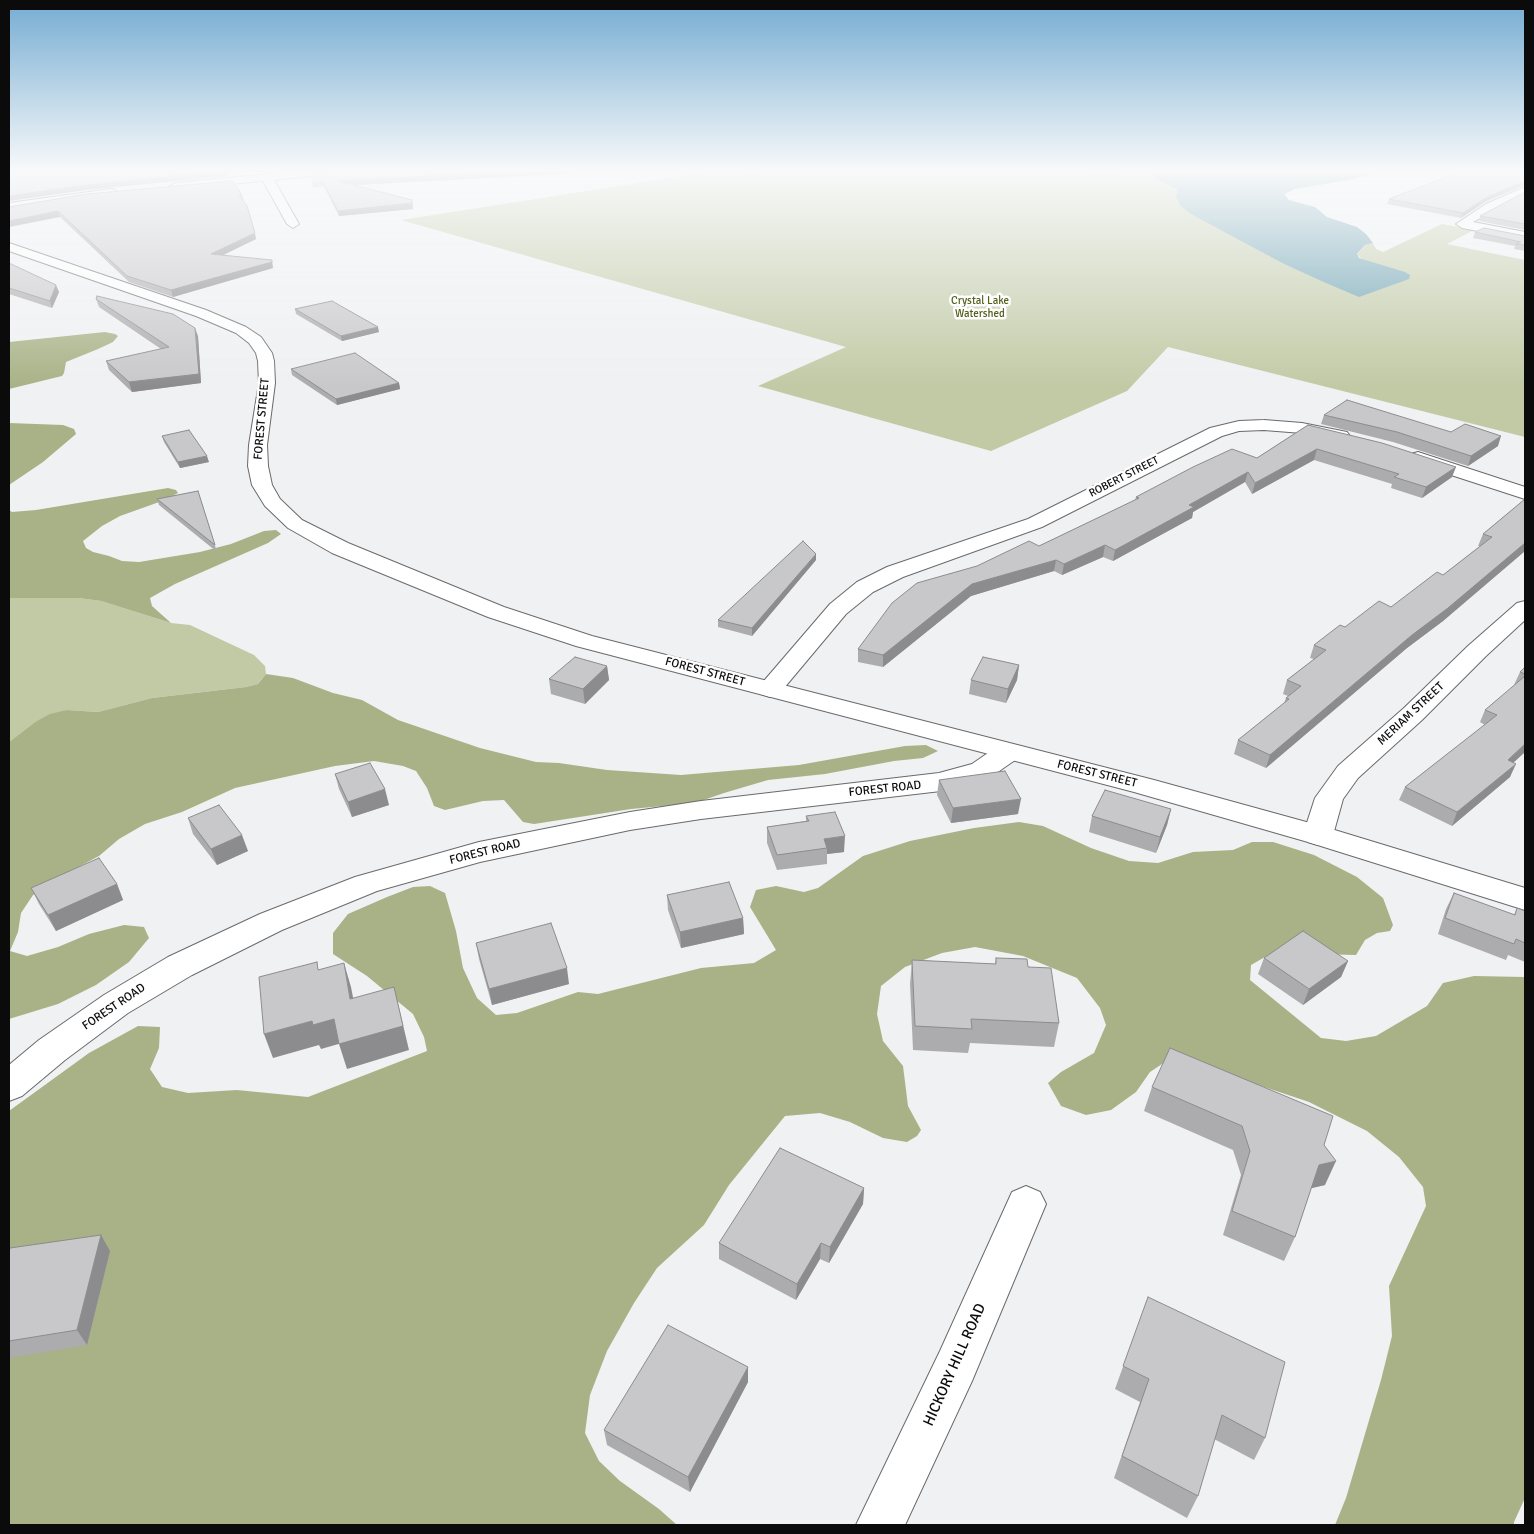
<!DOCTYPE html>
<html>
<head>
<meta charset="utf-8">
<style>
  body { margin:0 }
  #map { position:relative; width:1534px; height:1534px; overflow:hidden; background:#f0f1f3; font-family:Signika,sans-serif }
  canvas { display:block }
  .frame { position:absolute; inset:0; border:10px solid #0b0b0c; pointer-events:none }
</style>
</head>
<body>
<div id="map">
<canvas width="1534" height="1534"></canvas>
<div class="frame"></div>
</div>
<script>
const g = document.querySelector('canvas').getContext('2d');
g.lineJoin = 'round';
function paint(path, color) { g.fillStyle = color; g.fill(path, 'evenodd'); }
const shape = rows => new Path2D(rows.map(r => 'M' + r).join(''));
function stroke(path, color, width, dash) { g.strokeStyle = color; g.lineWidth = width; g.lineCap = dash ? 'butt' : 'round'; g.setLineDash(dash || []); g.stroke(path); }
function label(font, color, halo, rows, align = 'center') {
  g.font = font + ' Signika,sans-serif'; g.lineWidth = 5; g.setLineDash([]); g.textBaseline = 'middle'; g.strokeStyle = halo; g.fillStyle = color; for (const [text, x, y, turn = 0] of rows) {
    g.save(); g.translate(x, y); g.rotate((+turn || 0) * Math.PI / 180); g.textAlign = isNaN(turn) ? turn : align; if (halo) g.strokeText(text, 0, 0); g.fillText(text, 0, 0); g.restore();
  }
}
paint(shape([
  [707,172,740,172,748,174,769,172,1089,172,1091,174,1153,172,1156,179,1177,191,1176,197,1180,205,1284,264,1345,290,1365,261,1357,255,1365,245,1373,243,1376,249,1383,252,1442,224,1474,230,1447,244,1525,260,1525,437,1168,347,1127,391,991,451,758,386,846,347,401,220],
  [9,598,79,598,101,601,171,623,190,625,254,655,265,666,266,674,258,684,246,687,152,698,98,712,67,710,35,722,9,742]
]), '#c1caa5');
paint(shape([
  [105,332,115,334,118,336,113,342,98,349,66,362,64,373,62,376,9,389,9,342],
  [9,423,63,425,74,429,76,434,43,462,9,485],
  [168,488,176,490,178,493,162,501,120,516,102,526,83,541,86,548,93,552,109,556,122,561,139,562,200,552,231,544,264,531,276,530,281,534,268,543,175,584,150,598,152,606,171,623,101,601,79,598,9,598,9,510,12,512,36,510],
  [266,674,293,678,333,693,362,700,398,720,480,748,536,762,559,763,607,770,681,775,799,765,905,746,926,745,938,751,923,758,894,761,825,774,768,780,724,793,695,803,631,809,534,824,523,822,504,800,483,801,445,810,434,806,427,788,416,771,403,766,374,761,335,766,235,788,182,812,145,824,119,839,99,856,67,873,33,895,21,913,18,932,10,951,27,956,58,947,89,934,124,925,144,927,149,938,129,962,96,985,58,1004,9,1019,9,742,35,722,50,714,67,710,98,712,152,698,246,687,258,684],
  [1019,822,1043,826,1091,848,1129,861,1158,863,1193,852,1233,850,1252,842,1273,842,1314,855,1357,877,1383,898,1393,925,1390,931,1377,933,1365,940,1356,955,1272,953,1251,965,1250,980,1321,1038,1346,1041,1376,1036,1427,1006,1443,983,1474,976,1525,977,1525,1498,1514,1522,1514,1525,1335,1525,1346,1498,1381,1380,1392,1336,1389,1286,1426,1206,1423,1187,1399,1157,1367,1131,1309,1102,1193,1063,1165,1062,1150,1072,1136,1092,1111,1110,1086,1115,1061,1106,1048,1083,1061,1072,1094,1053,1106,1025,1100,1008,1077,978,1023,956,975,947,942,953,905,967,881,986,877,1014,883,1041,903,1066,908,1106,921,1130,917,1136,907,1142,883,1138,850,1122,820,1113,785,1116,729,1185,704,1225,657,1268,634,1303,607,1351,590,1395,585,1433,599,1461,620,1481,659,1509,677,1525,9,1525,9,1111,89,1053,138,1026,160,1027,159,1048,150,1069,162,1087,188,1093,237,1090,308,1097,427,1051,424,1037,413,1014,367,976,333,954,333,933,348,914,387,897,413,887,430,886,445,893,456,931,463,968,477,998,496,1015,517,1013,578,992,598,994,701,968,754,963,776,950,750,907,756,890,776,886,804,892,818,888,863,856,910,841,974,828]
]), '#a8b286');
paint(shape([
  [1153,172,1379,172,1349,180,1295,189,1284,194,1289,200,1315,207,1327,217,1357,227,1366,234,1373,243,1365,245,1357,254,1359,258,1405,272,1410,275,1409,279,1359,297,1326,283,1284,264,1191,214,1180,205,1176,197,1177,190,1156,179]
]), '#6aa0b0');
const minor = shape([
  [287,172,324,172,319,175,274,180,299,224,293,228,287,224,263,181,176,189,170,186,176,183,287,172],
  [1525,187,1525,194,1473,222,1525,232,1525,240,1462,228,1456,224,1486,204,1525,187],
  [111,189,115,190,117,192,115,194,9,211,9,203,111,189],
  [1264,420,1302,423,1347,432,1350,436,1347,440,1341,441,1302,433,1264,430,1239,431,1222,436,1042,527,903,577,873,592,846,614,779,694,770,697,761,694,757,689,830,604,857,582,887,567,1028,519,1210,428,1239,421,1264,420],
  [1418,452,1525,487,1525,499,1411,462,1409,458,1411,454,1418,452],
  [1525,601,1525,620,1486,656,1422,720,1358,778,1343,799,1333,835,1328,842,1318,845,1308,842,1303,835,1315,798,1338,766,1404,708,1468,646,1517,603,1525,601],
  [1008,744,1018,746,1022,752,1018,758,992,776,941,791,701,819,630,830,480,862,377,891,282,930,192,975,128,1013,65,1060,22,1096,9,1101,9,1065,39,1040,104,995,168,957,260,914,355,877,479,842,630,812,701,801,939,773,972,764,998,746,1008,744],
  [1026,1186,1040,1192,1046,1204,972,1381,905,1525,856,1525,940,1351,1012,1192,1026,1186]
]);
const major = shape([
  [9,243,206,310,246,327,261,337,272,353,274,361,275,383,267,445,268,466,272,485,280,499,302,520,348,543,504,607,592,636,1154,780,1328,828,1525,888,1525,910,1308,842,1134,792,576,646,488,617,332,553,288,528,265,506,252,485,248,466,249,445,259,383,258,361,256,353,249,343,236,333,196,316,9,251,9,243]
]);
stroke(minor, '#696a6c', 2);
stroke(major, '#696a6c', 2);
paint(minor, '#fff');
paint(major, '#fff');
paint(shape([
  [577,173,355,185,412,200,413,209,339,216,324,187,313,187,312,182],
  [1525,192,1525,230,1479,221,1480,216],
  [242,195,244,200,243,200,256,239,223,255,273,268,173,297,129,282,60,217,9,207],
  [1389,199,1485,202,1461,218,1387,204],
  [1475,232,1525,236,1525,251,1514,249,1515,246,1473,238],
  [9,263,59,292,52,308,9,294],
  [96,299,198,336,201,383,132,392,109,370,106,361,161,349,99,307],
  [295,309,379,332,342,341,296,314],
  [291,369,399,383,400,389,337,405,292,375],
  [1324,415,1498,446,1468,466,1393,442,1321,424],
  [1308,425,1452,477,1422,498,1391,488,1392,484,1314,460,1252,494,1245,482,1193,512,1192,518,1113,561,1103,557,1062,575,1054,571,971,596,883,667,858,662,858,649,977,566,1039,546,1135,500,1136,497,1257,458],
  [162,436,209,462,180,468,164,442],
  [198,491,217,552,159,505,157,499],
  [1525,499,1525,551,1443,621,1407,648,1266,768,1234,754,1238,740,1284,703,1286,698,1288,696,1283,694,1287,680,1314,659,1310,658,1314,645,1345,627,1391,607,1443,575,1480,546,1478,546,1483,534],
  [816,560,752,636,718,627,718,620],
  [1019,665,1017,680,1006,703,969,694,971,680],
  [607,666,609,680,585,704,551,694,549,679],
  [1525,667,1525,752,1513,763,1510,777,1452,826,1399,800,1405,787,1485,725,1480,722,1485,710,1515,685,1514,685,1520,672],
  [335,774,389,805,352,817,339,789],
  [939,780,1018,814,951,823,937,795],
  [1171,809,1167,825,1156,853,1089,832,1092,816],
  [806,816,844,852,827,854,827,864,777,870,767,843,767,827,806,821],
  [188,818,248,851,217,865,193,834],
  [117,884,123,900,56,931,39,904,31,888],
  [1454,893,1514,915,1517,908,1525,911,1525,962,1508,955,1506,960,1438,934,1446,909],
  [667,895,743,918,744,934,681,948,668,910],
  [476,943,569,984,492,1005,479,959],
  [996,958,1028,967,1059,1023,1054,1047,970,1043,968,1053,913,1050,910,984,912,960,995,964],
  [1264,958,1348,961,1341,977,1303,1005,1258,974],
  [1152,1087,1324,1145,1325,1185,1311,1188,1295,1237,1284,1261,1223,1235,1241,1175,1233,1150,1144,1111],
  [864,1188,863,1204,829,1263,820,1259,796,1300,719,1259,719,1243],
  [101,1235,110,1251,87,1345,9,1358,9,1252],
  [1148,1297,1265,1438,1254,1460,1214,1439,1198,1496,1187,1518,1114,1478,1140,1402,1115,1389],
  [748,1367,748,1382,690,1492,607,1445,604,1430]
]), '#acabad');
paint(shape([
  [218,172,246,172,226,174,227,176,87,190,9,201,9,196,85,185],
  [510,172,577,172,577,173,339,186,338,181],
  [1525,181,1525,185,1485,202,1461,218,1463,213,1487,197],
  [412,200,413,209,339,216,338,211],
  [58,211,60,217,9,227,9,221],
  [255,233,256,239,213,260,211,254],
  [272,260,273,268,173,297,171,290],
  [56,285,59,292,52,308,50,301],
  [378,327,379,332,342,341,341,336],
  [195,328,198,336,201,383,132,392,129,382],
  [399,383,400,389,337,405,336,399],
  [1501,436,1498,446,1468,466,1471,456],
  [1317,449,1314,460,1252,494,1255,483],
  [207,456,209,462,180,468,178,462],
  [1456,467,1452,477,1422,498,1426,487],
  [1248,472,1245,482,1193,512,1192,518,1113,561,1115,550,1189,505],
  [1525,543,1525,551,1443,621,1407,648,1266,768,1270,755,1412,635],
  [1105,545,1103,557,1062,575,1064,564],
  [816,554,816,560,752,636,752,628],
  [1056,560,1054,571,971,596,883,667,883,655,972,584],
  [1019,665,1017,680,1006,703,1008,689],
  [607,666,609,680,585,704,583,689],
  [1525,744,1525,752,1502,773,1508,760],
  [1516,764,1510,777,1452,826,1457,812],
  [385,789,389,805,352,817,348,802],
  [1021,799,1018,814,951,823,953,808],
  [1171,809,1167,825,1156,853,1160,837],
  [242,835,248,851,217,865,211,849],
  [845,836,844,852,827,854,827,848,824,839],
  [117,884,123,900,56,931,48,915],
  [743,918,744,934,681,948,680,932],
  [1348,961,1341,977,1303,1005,1309,989],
  [344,963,351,987,358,1023,350,999],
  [567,968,569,984,492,1005,489,989],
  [394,987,409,1050,347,1069,339,1044],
  [334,1019,342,1043,321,1049,319,1045,273,1058,264,1034,312,1021],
  [1336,1161,1325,1185,1308,1189,1319,1165],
  [864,1188,863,1204,829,1263,830,1247],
  [101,1235,110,1251,87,1345,77,1330],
  [821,1243,820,1259,796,1300,797,1284],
  [748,1367,748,1382,690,1492,688,1477]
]), '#8c8b8d');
const building = shape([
  [9,172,218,172,85,185,9,196,9,172],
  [315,172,510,172,338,181,412,200,412,203,338,211,323,182,312,182,315,172],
  [1459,172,1525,172,1525,181,1487,197,1463,213,1389,199,1459,172],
  [232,181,242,195,239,195,247,206,255,233,211,254,272,260,272,262,171,290,127,276,58,211,9,221,9,207,86,194,232,181],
  [1525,192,1525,224,1480,216,1525,192],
  [1484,228,1525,236,1525,245,1516,244,1521,242,1475,232,1484,228],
  [9,263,56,285,50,301,9,288,9,263],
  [97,296,173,314,195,328,199,374,129,382,106,361,169,347,96,299,97,296],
  [332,301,378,327,341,336,295,309,332,301],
  [355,353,399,383,336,399,291,369,355,353],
  [1347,400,1451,432,1465,424,1501,436,1471,456,1397,432,1324,415,1347,400],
  [1308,425,1382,443,1456,467,1426,487,1394,477,1399,474,1317,449,1255,483,1248,472,1189,505,1194,507,1115,550,1105,545,1064,564,1056,560,972,584,883,655,858,649,892,603,917,583,977,566,1029,541,1039,546,1139,498,1136,497,1193,467,1232,449,1257,458,1308,425],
  [189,430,207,456,178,462,162,436,189,430],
  [198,491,215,545,157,499,198,491],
  [1525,499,1525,543,1448,608,1412,635,1270,755,1238,740,1289,699,1286,698,1301,686,1287,680,1326,650,1314,645,1340,625,1345,627,1379,601,1391,607,1437,572,1443,575,1492,537,1483,534,1525,499],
  [803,541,816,554,752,628,718,620,803,541],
  [575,657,607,666,583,689,549,679,575,657],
  [983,657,1019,665,1008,689,971,680,983,657],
  [1525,667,1525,674,1520,672,1525,667],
  [1525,676,1525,744,1508,760,1516,764,1457,812,1405,787,1497,715,1485,710,1525,676],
  [370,763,385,789,348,802,335,774,370,763],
  [1005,771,1021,799,953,808,939,780,1005,771],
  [1105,790,1171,809,1160,837,1092,816,1105,790],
  [219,805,242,835,211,849,188,818,219,805],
  [835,812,845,836,824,839,827,848,777,855,767,827,809,821,806,816,835,812],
  [99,858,117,884,48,915,31,888,99,858],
  [729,882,743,918,680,932,667,895,729,882],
  [1454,893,1515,915,1517,908,1525,911,1525,943,1516,939,1514,944,1445,918,1454,893],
  [551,923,567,968,489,989,476,943,551,923],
  [1303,931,1348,961,1309,989,1264,958,1303,931],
  [996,958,1027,959,1028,967,1051,968,1059,1023,971,1019,972,1029,915,1026,912,960,996,964,996,958],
  [317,962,318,970,344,963,350,999,394,987,403,1026,339,1044,334,1019,313,1025,312,1021,264,1034,259,977,317,962],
  [1170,1048,1333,1116,1324,1145,1336,1161,1319,1165,1295,1237,1232,1211,1250,1151,1242,1126,1152,1087,1170,1048],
  [780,1148,864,1188,830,1247,821,1243,797,1284,719,1243,780,1148],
  [101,1235,77,1330,9,1341,9,1252,10,1248,101,1235],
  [1148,1297,1285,1362,1265,1438,1222,1415,1198,1496,1122,1456,1149,1379,1123,1366,1148,1297],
  [668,1325,748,1367,688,1477,604,1430,668,1325]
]);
paint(building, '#c8c7c9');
stroke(building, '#8c8b8d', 1);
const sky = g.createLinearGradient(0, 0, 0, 387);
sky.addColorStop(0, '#75acd2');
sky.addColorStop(0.44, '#f8f9fa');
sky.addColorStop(1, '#f8f9fa00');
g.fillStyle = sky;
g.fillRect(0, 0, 1534, 387);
label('11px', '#535e1a', '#fefeff', [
  ["Crystal Lake",980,301],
  ["Watershed",980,314]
]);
label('11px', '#0b0b0c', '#fefeff', [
  ["ROBERT STREET",1124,477,-27]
]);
label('12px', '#0b0b0c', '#fefeff', [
  ["FOREST STREET",262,419,-85],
  ["FOREST STREET",705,672,15],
  ["MERIAM STREET",1411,714,-43],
  ["FOREST STREET",1097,774,14],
  ["FOREST ROAD",885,789,-6],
  ["FOREST ROAD",485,852,-14],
  ["FOREST ROAD",114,1007,-34]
]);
label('15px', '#0b0b0c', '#fefeff', [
  ["HICKORY HILL ROAD",955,1365,-66]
]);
</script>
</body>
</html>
